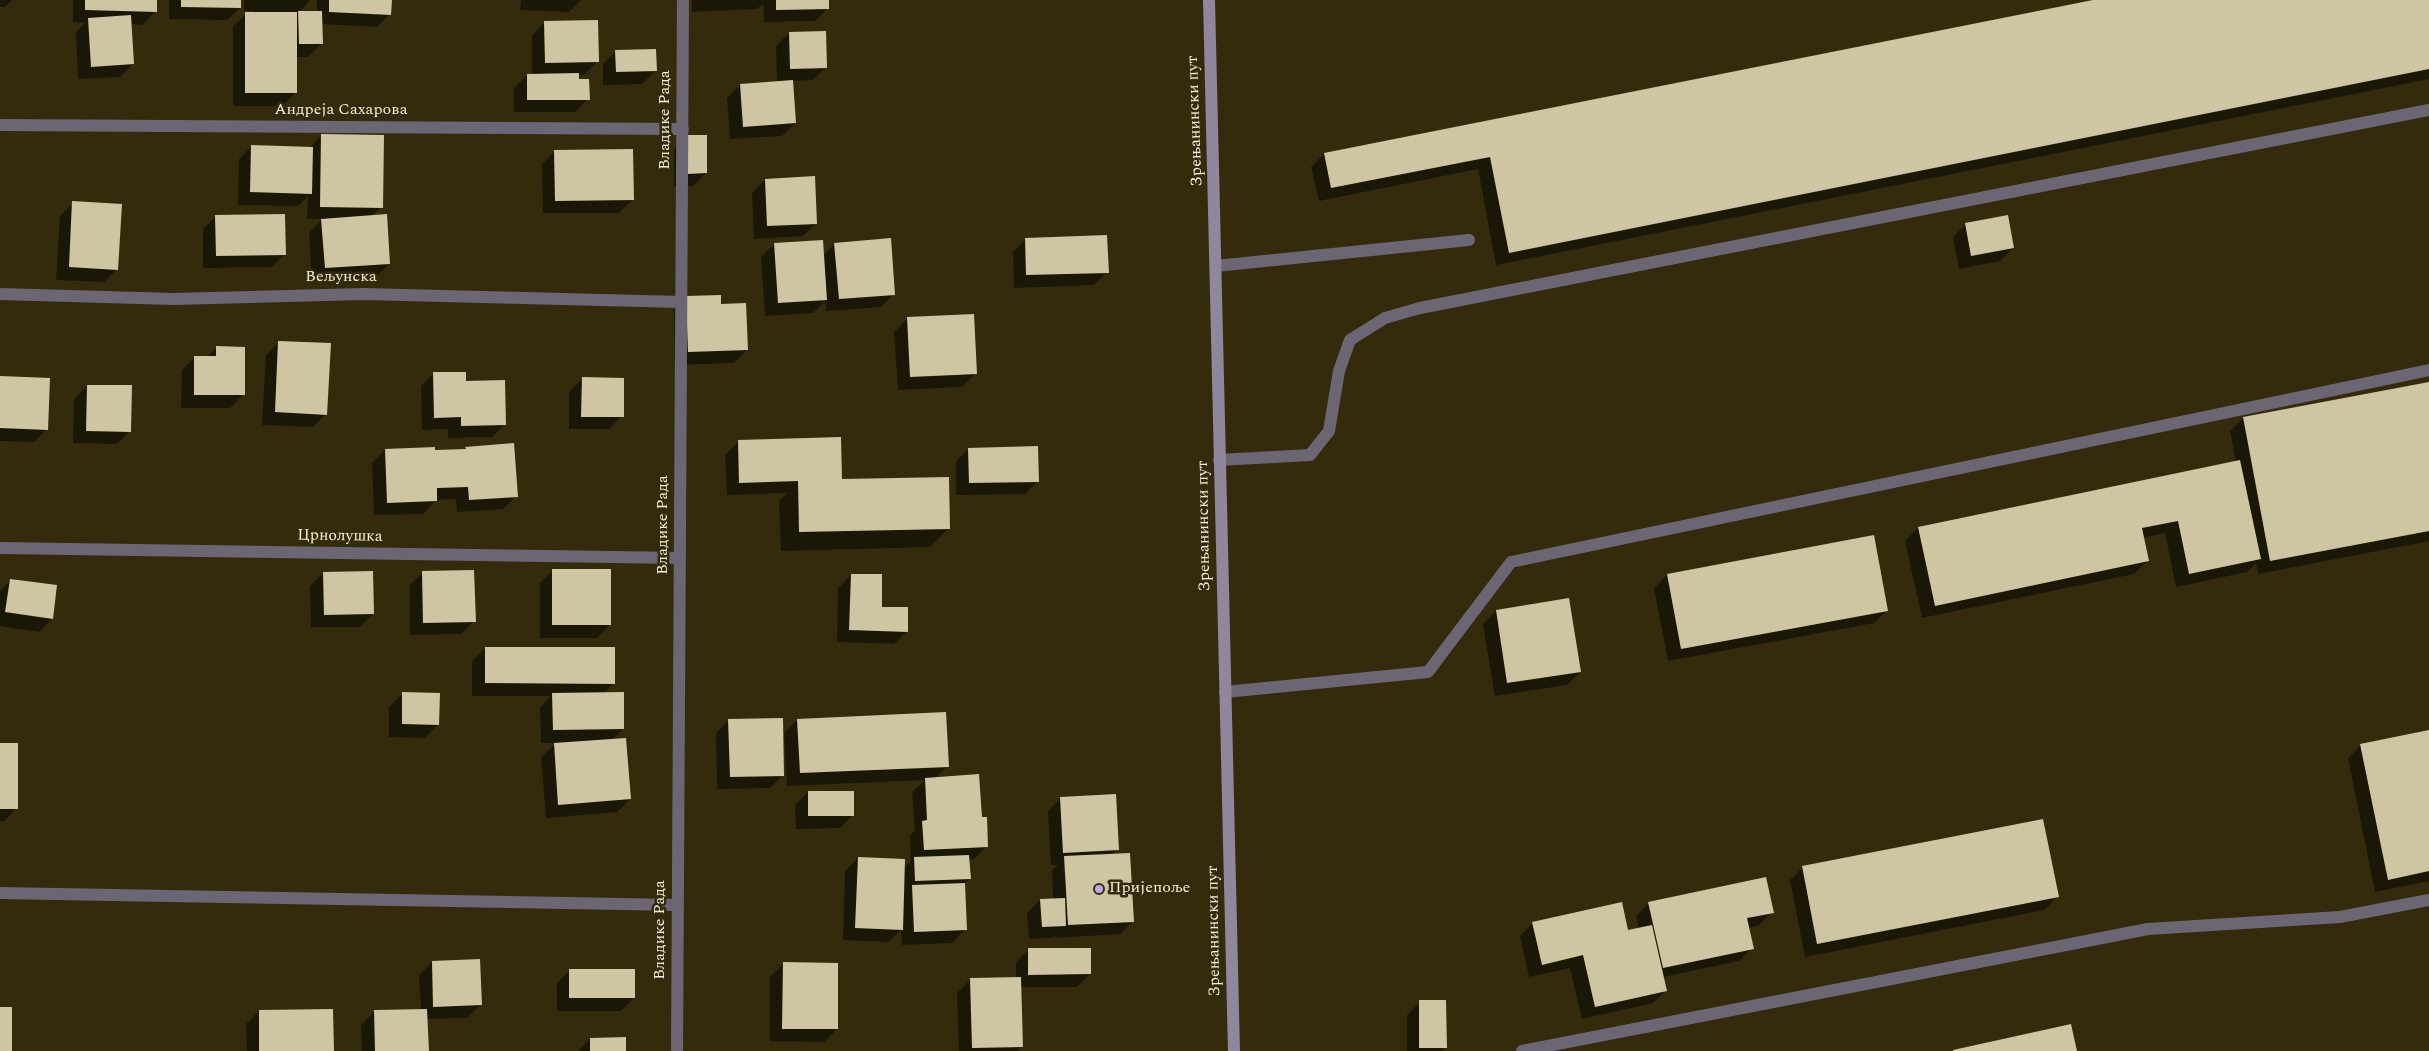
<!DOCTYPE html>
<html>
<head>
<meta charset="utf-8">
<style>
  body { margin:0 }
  canvas { display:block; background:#332b0c }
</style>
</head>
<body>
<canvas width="2429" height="1051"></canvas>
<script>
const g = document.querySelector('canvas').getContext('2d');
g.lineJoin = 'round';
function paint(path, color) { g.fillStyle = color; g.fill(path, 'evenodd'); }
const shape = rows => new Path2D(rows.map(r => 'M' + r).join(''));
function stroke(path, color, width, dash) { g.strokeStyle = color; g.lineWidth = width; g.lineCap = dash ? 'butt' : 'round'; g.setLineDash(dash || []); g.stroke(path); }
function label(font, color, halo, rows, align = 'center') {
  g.font = font + ' Spectral,serif'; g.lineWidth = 5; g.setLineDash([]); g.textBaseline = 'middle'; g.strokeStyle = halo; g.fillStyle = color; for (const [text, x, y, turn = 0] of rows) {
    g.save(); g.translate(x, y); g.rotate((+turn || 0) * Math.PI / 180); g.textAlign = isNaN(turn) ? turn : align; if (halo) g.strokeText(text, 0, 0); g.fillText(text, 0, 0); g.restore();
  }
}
paint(shape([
  [0,0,12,0,5,7,0,7],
  [73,0,156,0,155,12,142,25,130,24,133,64,120,77,78,79,76,32,85,23,73,22],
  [169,0,240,0,240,8,227,20,169,19],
  [244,0,310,0,298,13,317,13,317,0,391,0,390,14,377,27,321,24,321,44,308,57,295,57,295,93,282,106,233,106,233,26,246,14,254,14,254,11,244,11],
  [521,0,581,0,569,12,520,10],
  [692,0,828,0,828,8,815,21,764,22,763,4,757,9,692,12],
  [2100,0,2429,0,2429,79,1496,265,1478,169,1319,201,1311,167,1324,154],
  [545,22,597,62,584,75,578,75,578,80,588,99,575,112,514,112,514,88,527,75,532,75,532,35],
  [789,33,826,67,813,80,792,81,795,123,782,136,730,139,727,98,740,85,777,82,776,46],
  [616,51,655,71,642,84,603,85,603,64],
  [321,136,381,207,372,216,389,264,376,277,312,281,309,233,322,219,307,219,308,196,298,206,238,205,239,159,252,146,309,148],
  [687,137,706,173,693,186,674,186,674,150],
  [555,151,632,200,619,213,543,213,542,164],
  [765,180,816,223,803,236,754,239,752,193],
  [73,203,117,269,104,282,56,280,60,216],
  [216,216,285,254,272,267,203,268,203,229],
  [1966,224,2013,248,2000,261,1959,269,1953,237],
  [1026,239,1107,272,1094,285,1014,288,1013,252],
  [774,244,823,256,834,244,894,294,881,307,826,311,825,301,813,313,765,316,761,257],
  [686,297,747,350,734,363,675,365,674,310],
  [907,319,975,374,962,387,898,390,894,332],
  [279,342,326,414,313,427,262,425,266,355],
  [217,347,243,395,230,408,181,408,182,370,195,357,207,357],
  [434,373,465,382,505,424,492,437,448,438,448,429,422,430,421,386],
  [0,377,47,429,34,442,0,441],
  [582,379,622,416,609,429,569,429,569,392],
  [2429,383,2429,541,2258,574,2256,563,2247,572,2176,587,2165,533,2142,538,2147,561,2134,574,1922,618,1905,541,1918,528,2236,462,2230,431,2243,418],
  [87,386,130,431,117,444,73,443,74,399],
  [738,442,841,479,949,528,930,547,781,551,779,501,787,493,727,495,725,455],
  [466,448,516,496,503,509,457,512,456,499,436,500,423,514,374,515,372,463,385,450,434,451,464,450],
  [968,449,1038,481,1025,494,956,495,956,462],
  [1873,537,1887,610,1874,623,1668,661,1654,588,1667,575],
  [553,570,610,625,597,638,540,638,540,583],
  [423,572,474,621,461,634,410,635,410,585],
  [323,573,373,614,360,627,311,627,310,586],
  [851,575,881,608,907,631,894,644,837,642,838,588],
  [11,580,52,619,39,632,0,626,0,591],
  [1496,611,1580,672,1567,685,1495,696,1483,624],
  [485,648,614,683,603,694,623,729,612,740,630,799,617,812,546,818,541,757,556,743,541,743,540,707,551,696,472,696,472,661],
  [402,694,438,725,425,738,389,737,389,707],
  [729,720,783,775,770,788,717,789,716,733],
  [797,720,948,766,935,778,980,819,987,846,974,859,968,860,969,879,964,884,965,930,952,943,902,945,901,930,888,942,843,940,845,871,858,858,904,869,911,861,910,835,915,830,912,792,925,780,787,786,784,733],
  [2429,731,2429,881,2375,892,2348,758,2361,745],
  [0,744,17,808,4,821,0,821],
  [808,792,853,815,840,828,796,829,795,805],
  [1061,798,1117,850,1112,855,1133,921,1120,934,1055,938,1055,935,1052,938,1029,939,1027,913,1040,900,1053,900,1052,870,1058,865,1051,865,1048,811],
  [1803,867,2057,897,2044,910,1805,957,1790,880],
  [1649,903,1772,912,1759,925,1748,928,1752,948,1739,961,1663,977,1666,990,1653,1003,1582,1019,1570,968,1529,977,1520,936,1533,923,1627,932,1639,929,1636,916],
  [1029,949,1090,974,1077,987,1020,987,1022,1046,1017,1051,959,1051,957,993,970,980,1016,979,1016,962],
  [432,962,480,1005,467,1018,426,1019,428,1051,362,1051,361,1025,374,1012,421,1010,419,975],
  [783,964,837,1029,824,1042,770,1041,770,977],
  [570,970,634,998,621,1011,557,1011,557,983],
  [1420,1002,1446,1047,1442,1051,1407,1051,1407,1015],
  [259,1011,333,1051,247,1051,246,1024],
  [590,1039,625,1051,578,1051]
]), '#0007');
paint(shape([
  [85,0,157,0,157,12,85,10],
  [181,0,241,0,241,8,181,7],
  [329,0,392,0,391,15,329,12],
  [776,0,829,0,829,9,776,10],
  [2093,0,2429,0,2429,69,1509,253,1490,157,1331,188,1324,153],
  [298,11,322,11,323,44,299,44],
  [245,12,297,12,297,93,245,93],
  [131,15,134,64,91,67,88,18],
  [598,20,599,62,545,63,544,21],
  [826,31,827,68,790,69,789,32],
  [656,49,657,71,616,72,615,50],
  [579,73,579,79,589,79,590,100,527,100,527,74],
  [793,80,796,123,743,127,740,84],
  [321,134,384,135,383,208,320,207],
  [686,135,707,135,707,173,687,174],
  [251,145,313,147,312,194,250,192],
  [633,149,634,200,555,201,554,150],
  [815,176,817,224,767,226,765,179],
  [72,201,122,204,118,270,69,267],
  [285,214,286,255,216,256,215,215],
  [387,214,390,264,325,268,321,219],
  [2008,215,2014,248,1971,256,1965,223],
  [1107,235,1109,273,1026,275,1025,238],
  [891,238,895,295,839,299,834,243],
  [823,240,827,300,778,303,774,243],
  [721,295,721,304,746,303,748,350,688,352,686,296],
  [974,314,977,374,910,377,907,317],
  [278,341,331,343,327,415,275,412],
  [216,346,245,347,245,395,194,395,194,356,216,356],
  [433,372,466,372,466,381,505,380,506,425,461,426,461,417,434,418],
  [0,376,50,378,48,430,0,428],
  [582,377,624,378,624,417,581,417],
  [2429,382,2429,531,2270,561,2243,417],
  [87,385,132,385,131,432,86,431],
  [841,437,842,479,949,477,950,529,799,532,798,481,739,483,738,440],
  [514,443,518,497,469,500,468,487,437,488,437,501,387,503,385,449,435,447,435,450,466,449,465,447],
  [1038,446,1039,482,969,483,968,448],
  [2240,460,2261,559,2189,574,2178,521,2142,528,2149,561,1935,606,1918,527],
  [1874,535,1888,611,1681,649,1667,574],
  [552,569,611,569,611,625,552,625],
  [474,570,476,622,423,623,422,571],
  [373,571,374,614,324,615,323,572],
  [851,574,882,574,882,607,908,607,908,632,849,630],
  [10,579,57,585,53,619,5,612],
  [1569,598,1581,672,1507,683,1496,610],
  [485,647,615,647,615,684,485,683],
  [402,692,440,693,439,725,402,724],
  [624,692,624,729,553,730,552,693],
  [946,712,949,767,800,773,797,719],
  [783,718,784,776,730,777,728,719],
  [2429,730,2429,871,2388,880,2360,744],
  [626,738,631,799,558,805,554,743],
  [0,743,18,743,18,809,0,809],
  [979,774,982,817,987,817,988,847,924,850,922,821,927,820,925,778],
  [808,791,854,791,854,816,808,816],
  [1116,794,1119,850,1063,853,1060,797],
  [2043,819,2059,897,1817,944,1802,866],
  [1130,853,1134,922,1068,925,1064,856],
  [969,855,971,879,915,881,914,857],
  [858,857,905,859,903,930,855,928],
  [1766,877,1774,913,1747,918,1754,949,1663,968,1648,902],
  [965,883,967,930,914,932,912,885],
  [1065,898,1066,926,1042,927,1040,899],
  [1622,902,1628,930,1652,925,1667,991,1595,1007,1583,955,1542,965,1532,922],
  [1028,948,1091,948,1091,974,1028,975],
  [480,959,482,1005,433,1007,432,961],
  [783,962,838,963,838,1029,782,1029],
  [569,969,635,969,635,998,569,998],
  [1021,977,1023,1047,972,1048,970,978],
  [1419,1000,1446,1000,1447,1048,1419,1048],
  [0,1007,12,1007,12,1051,0,1051],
  [333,1009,334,1051,259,1051,259,1010],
  [427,1009,429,1051,375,1051,374,1010],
  [2071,1024,2077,1051,1953,1051,1953,1050],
  [626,1037,626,1051,590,1051,590,1038]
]), '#cec5a3');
stroke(shape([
  [1216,266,1469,240],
  [1219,460,1310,455,1329,431,1339,371,1350,340,1385,318,1420,308,2429,110],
  [1225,692,1428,672,1511,562,2429,370],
  [1522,1051,2148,929,2340,917,2429,900]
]), '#6c6674', 12);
stroke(shape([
  [0,125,683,129],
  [0,294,174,299,363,294,681,302],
  [0,548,680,558],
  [0,893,678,905],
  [677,1051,683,0]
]), '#6c6674', 12);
stroke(shape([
  [1209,0,1234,1051]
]), '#90879c', 12);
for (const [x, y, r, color] of [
  [1099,889,5,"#c6a6f0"]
]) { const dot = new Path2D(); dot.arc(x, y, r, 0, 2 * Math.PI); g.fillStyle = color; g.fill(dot); stroke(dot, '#332b0c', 2); }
label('16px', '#f2eedc', '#332b0c', [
  ["Андреја Сахарова",341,111],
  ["Владике Рада",666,120,-90],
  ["Зрењанински пут",1196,121,-92],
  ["Вељунска",341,278],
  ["Владике Рада",664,525,-90],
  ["Зрењанински пут",1205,526,-91],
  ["Црнолушка",340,537,1],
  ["Владике Рада",661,930,-90],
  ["Зрењанински пут",1215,931,-91]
]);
label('16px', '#f2eedc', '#332b0c', [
  ["Пријепоље",1109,889]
], 'left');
</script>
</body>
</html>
